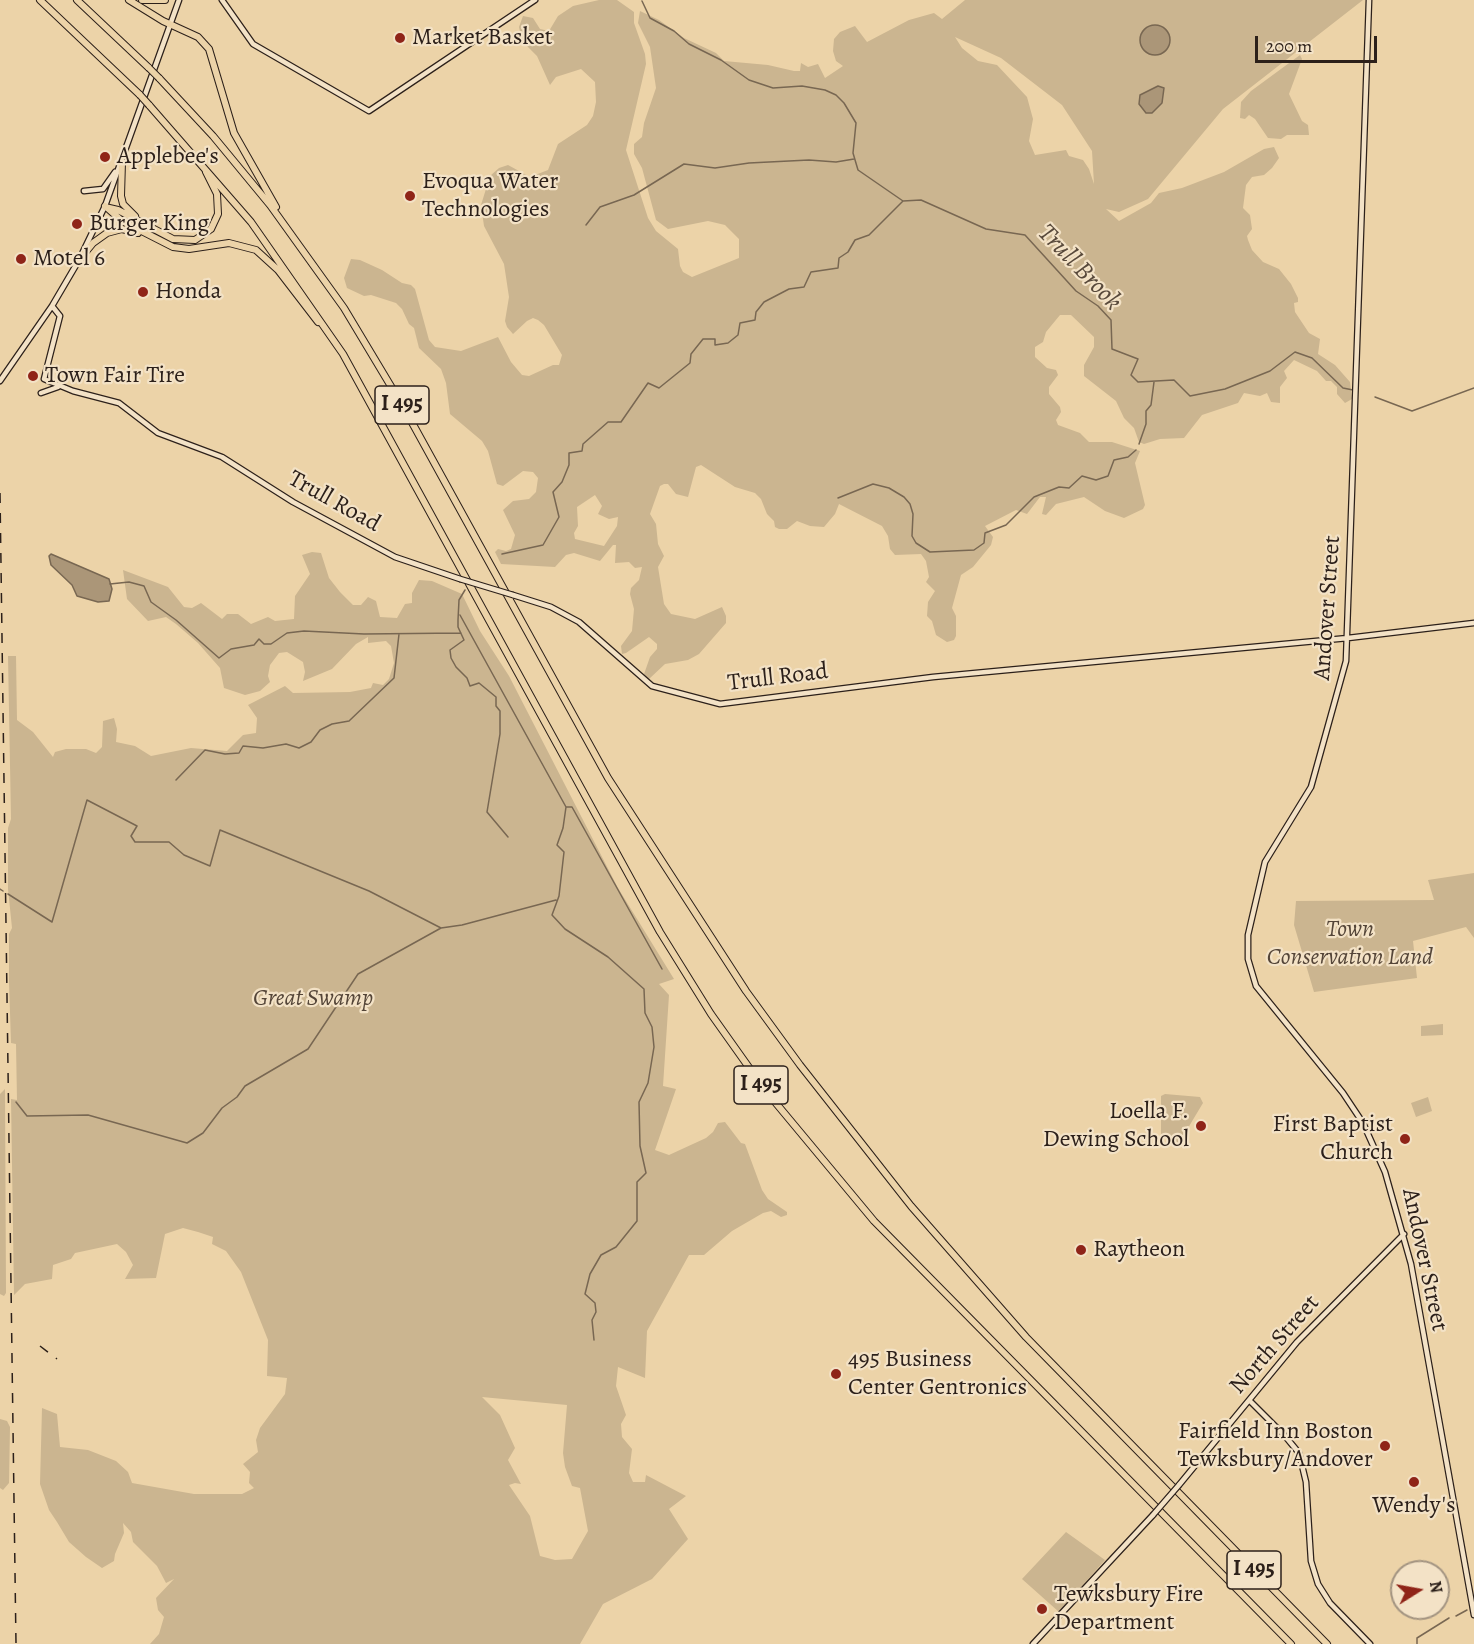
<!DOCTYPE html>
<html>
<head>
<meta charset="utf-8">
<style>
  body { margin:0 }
  #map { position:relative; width:1474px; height:1644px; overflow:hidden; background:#ecd3a8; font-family:Alegreya,serif }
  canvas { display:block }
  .north { position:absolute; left:1390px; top:1560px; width:60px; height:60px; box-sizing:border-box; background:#f3e2c6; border:2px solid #a39481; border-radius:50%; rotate:79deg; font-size:16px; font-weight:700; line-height:24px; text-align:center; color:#2c201a }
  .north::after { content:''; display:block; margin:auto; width:21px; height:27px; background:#8f2418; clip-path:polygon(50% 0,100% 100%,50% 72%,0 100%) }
  .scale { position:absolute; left:1255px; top:36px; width:122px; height:27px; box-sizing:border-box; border:3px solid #2c201a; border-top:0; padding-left:8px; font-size:18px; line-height:21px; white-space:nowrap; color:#2c201a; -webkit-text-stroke:4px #f3e2c6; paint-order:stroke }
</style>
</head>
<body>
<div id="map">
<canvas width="1474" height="1644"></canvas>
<div class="north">N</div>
<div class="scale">200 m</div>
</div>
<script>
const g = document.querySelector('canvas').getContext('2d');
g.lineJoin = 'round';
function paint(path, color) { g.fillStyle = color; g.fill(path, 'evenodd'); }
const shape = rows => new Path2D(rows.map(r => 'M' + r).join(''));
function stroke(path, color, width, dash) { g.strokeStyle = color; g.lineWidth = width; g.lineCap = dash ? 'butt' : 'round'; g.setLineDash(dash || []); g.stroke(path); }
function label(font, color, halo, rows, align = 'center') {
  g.font = font + ' Alegreya,serif'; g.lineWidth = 4.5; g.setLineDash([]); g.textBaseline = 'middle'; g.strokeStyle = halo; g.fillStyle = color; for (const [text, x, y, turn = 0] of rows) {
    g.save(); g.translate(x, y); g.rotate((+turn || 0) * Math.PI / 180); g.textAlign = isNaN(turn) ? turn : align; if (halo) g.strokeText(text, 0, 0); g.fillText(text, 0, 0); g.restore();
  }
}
paint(shape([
  [599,0,617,0,634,12,634,23,645,54,646,64,626,150,648,218,656,231,678,249,680,266,683,272,692,277,739,258,739,239,725,225,708,221,668,229,656,220,642,168,634,154,634,144,642,137,644,123,656,88,650,47,638,23,640,11,659,20,684,38,716,53,724,61,768,65,794,71,800,71,801,63,808,67,818,64,825,78,843,66,836,61,833,51,834,39,840,32,855,26,867,42,909,20,934,13,942,19,965,0,1363,0,1223,109,1148,199,1119,212,1106,209,1119,221,1151,203,1159,193,1182,188,1224,172,1264,149,1274,147,1279,158,1272,168,1264,175,1252,177,1246,185,1243,208,1250,215,1252,229,1247,236,1248,240,1252,250,1263,262,1279,269,1291,284,1298,298,1298,302,1294,303,1295,312,1309,333,1320,339,1318,354,1335,365,1350,382,1352,399,1345,403,1337,394,1337,387,1331,381,1326,381,1317,371,1294,360,1284,371,1287,378,1280,387,1280,403,1271,402,1267,393,1260,396,1244,393,1238,403,1202,415,1184,438,1160,439,1144,444,1139,442,1134,428,1124,418,1116,401,1084,376,1084,365,1094,347,1094,337,1071,315,1060,315,1046,332,1043,342,1035,347,1035,357,1047,368,1056,370,1058,375,1049,387,1049,394,1060,407,1061,412,1056,420,1058,425,1080,433,1089,442,1112,442,1140,451,1135,463,1145,505,1143,509,1124,518,1105,511,1084,497,1056,504,1046,515,1042,514,1046,497,1040,497,1027,514,1016,510,985,526,993,537,991,545,973,567,961,575,952,608,956,616,956,636,954,640,947,642,936,635,932,621,927,616,928,602,935,591,926,582,929,577,926,561,921,554,895,555,890,549,888,536,882,526,839,504,835,514,824,527,810,526,797,521,787,529,779,529,775,527,774,521,767,514,761,499,755,493,735,487,701,465,696,467,688,497,676,494,668,484,664,484,660,486,650,514,656,524,658,544,664,556,658,567,664,604,671,614,695,619,722,607,726,616,726,623,699,654,688,660,665,664,649,679,643,677,650,657,657,649,657,644,649,637,626,653,622,654,621,646,632,631,634,609,630,594,631,588,639,580,642,567,635,568,629,562,615,563,616,545,613,545,600,561,574,553,566,555,555,567,501,564,495,552,498,549,506,551,511,549,515,535,503,510,513,501,529,499,536,492,538,478,533,472,523,471,503,486,497,484,488,451,482,441,450,414,446,383,441,369,419,348,414,328,409,324,402,309,396,303,371,295,364,296,347,288,344,278,351,259,360,260,382,270,402,283,411,285,415,289,429,340,435,347,461,351,498,337,511,362,522,375,529,376,553,365,559,365,562,355,544,325,538,320,533,318,527,321,513,334,507,327,505,321,509,297,504,264,484,226,481,205,490,176,499,168,508,165,530,177,548,170,558,144,587,125,593,116,596,102,595,82,581,69,556,77,550,85,537,56,522,41,519,27,523,16,533,18,540,29,549,31,558,16,573,6],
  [955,37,1001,58,1062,105,1092,151,1094,184,1089,169,1083,160,1069,156,1066,150,1035,155,1029,141,1033,119,1027,97,997,65,978,61,962,48],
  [595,495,602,506,598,514,609,519,618,517,617,526,604,546,575,539,574,533,578,526,577,507],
  [1300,55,1302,59,1289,94,1302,121,1308,125,1309,135,1287,135,1281,139,1268,138,1255,119,1249,115,1245,119,1240,118,1241,102,1251,91],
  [312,552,321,553,329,578,340,592,353,605,361,605,368,597,376,601,380,617,397,618,405,604,412,603,412,593,419,580,432,581,462,594,480,631,509,676,618,888,674,979,659,984,669,995,663,1086,676,1089,655,1150,669,1155,706,1138,713,1132,718,1123,725,1122,741,1143,745,1144,762,1190,768,1199,787,1212,787,1215,781,1217,771,1211,763,1213,732,1231,704,1255,689,1255,647,1331,645,1378,618,1367,616,1386,626,1415,621,1424,622,1437,632,1449,629,1473,633,1482,645,1482,646,1475,686,1496,669,1509,688,1539,652,1579,603,1604,580,1644,150,1644,159,1634,164,1617,158,1610,156,1598,174,1579,166,1583,157,1566,133,1542,131,1532,123,1523,124,1533,115,1554,114,1561,102,1568,86,1557,69,1542,57,1522,49,1510,40,1484,42,1408,57,1414,60,1447,88,1450,116,1461,128,1472,132,1483,194,1494,242,1494,254,1488,249,1483,250,1472,243,1464,258,1452,256,1440,260,1428,285,1394,287,1378,267,1376,268,1340,241,1272,226,1251,212,1244,213,1237,198,1232,183,1228,165,1234,156,1278,125,1279,133,1265,126,1252,117,1244,75,1253,71,1259,53,1265,52,1279,25,1284,14,1295,11,1099,17,1100,16,1044,11,1043,9,982,9,934,12,928,8,889,8,828,11,819,8,656,16,656,17,720,33,732,53,757,55,752,66,749,86,749,96,753,102,747,103,721,114,718,117,729,116,742,135,746,151,756,191,748,227,751,243,735,256,733,257,718,248,705,285,686,293,693,350,692,371,688,373,683,383,685,389,679,394,663,391,646,386,641,368,643,368,637,356,644,332,669,303,681,305,672,303,662,287,652,279,653,270,665,268,676,270,682,260,691,245,695,224,688,220,668,198,643,176,624,166,617,148,621,127,599,123,570,168,587,184,607,192,608,201,603,222,619,227,614,238,614,251,624,268,617,275,621,294,619,295,596,310,574,302,555],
  [482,1397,567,1405,563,1453,565,1467,572,1486,580,1488,588,1531,572,1559,555,1560,540,1556,530,1516,509,1485,515,1483,521,1484,508,1460,515,1448,500,1415],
  [1474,873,1474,938,1466,927,1413,941,1417,978,1314,992,1294,925,1296,901,1434,900,1428,880],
  [1443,1024,1443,1035,1421,1036,1421,1026],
  [5,1089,6,1293,4,1296,0,1294,0,1094],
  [1165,1094,1200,1097,1203,1103,1179,1143,1161,1135,1161,1096],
  [1428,1097,1432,1111,1416,1117,1411,1103],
  [0,1419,7,1421,10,1427,9,1483,3,1490,0,1488],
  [1066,1532,1105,1560,1059,1612,1022,1579]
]), '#cbb590');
const water = shape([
  '1140 40a15 15 0 1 1 30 0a15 15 0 1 1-30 0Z',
  [1158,86,1164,88,1162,103,1152,113,1146,113,1139,104,1140,95,1158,86],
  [51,554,109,579,112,589,109,601,98,602,77,596,72,585,51,565,49,556,51,554]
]);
paint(water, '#ab9678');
stroke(water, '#786752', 1.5);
stroke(shape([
  [642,1,650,18,674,31,689,44,721,60,749,80,773,88,802,86,825,90,836,95,844,103,856,123,853,153,858,170,903,201],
  [586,225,600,207,634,195,684,164,715,168,749,163,809,160,836,162,854,159],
  [1375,397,1412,411,1474,388],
  [1139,444,1146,424,1146,411,1151,405,1154,382],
  [838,498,873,484,889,488,904,497,910,504,913,514,912,536,916,543,930,552,974,550,984,543,985,533,1006,525,1034,497,1059,487,1069,488,1082,476,1096,480,1108,476,1114,460,1128,457,1136,450],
  [502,554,543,545,559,517,553,492,562,482,569,465,569,453,582,451,583,444,608,422,621,422,648,383,659,388,690,363,691,354,703,339,715,339,715,345,728,343,738,335,740,323,755,320,756,312,764,302,789,289,804,287,811,272,838,268,839,258,848,252,855,240,869,235,903,201,921,200,986,229,1025,235,1076,291,1098,306,1111,320,1112,349,1138,359,1131,375,1138,382,1174,380,1190,396,1225,389,1270,371,1295,352,1312,358,1343,388,1353,390],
  [110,584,129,582,144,586,151,602,176,620,219,658,231,649,254,645,259,639,264,644,271,644,287,633,304,631,364,634,461,633],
  [465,590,459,600,458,620,458,627,464,640,450,650,451,658,456,667,467,678,470,686,479,683,496,697,496,706,500,711,500,734,487,812,508,837],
  [460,615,566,807,563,828,557,845,564,852,559,896,552,915,565,929,608,957,644,989,645,1013,652,1027,654,1047,648,1083,639,1102,640,1146,646,1173,637,1182,637,1221,616,1247,601,1255,590,1274,585,1294,595,1303,596,1312,592,1320,594,1340],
  [176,780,205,750,225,754,239,753,243,746,263,748,286,744,299,748,311,742,320,730,332,724,349,721,394,678,399,634],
  [566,807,572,807,662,969],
  [0,889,3,891],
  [8,894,52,922,87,800,137,826,131,836,135,842,169,842,184,855,210,866,220,830,369,891,441,928],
  [16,1102,27,1116,88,1115,187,1143,203,1133,222,1108,237,1097,245,1086,308,1049,358,974,441,928,462,925,556,900],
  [1456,1616,1467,1610],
  [1417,1644,1417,1638,1449,1618]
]), '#786752', 1.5);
const secondary = shape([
  [222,0,253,44,369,111,535,0],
  [1369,0,1346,661,1311,787,1265,862,1248,935,1248,959,1256,986,1343,1093,1363,1123,1385,1172,1411,1264,1474,1615],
  [84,191,103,189,115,172],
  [52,306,60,316,44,379,73,391,119,403,158,433,222,457,293,502,395,557,460,579],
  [0,381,52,306,79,260,105,206,179,0],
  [41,393,58,387],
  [513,595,551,607,579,622,652,686,720,704,933,677,1348,638,1474,623],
  [1250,1401,1285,1436,1299,1453,1306,1482,1311,1561,1318,1584,1330,1603,1370,1644],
  [1179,1485,1297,1342,1404,1234],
  [1033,1644,1153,1515]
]);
const highway = shape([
  [40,0,140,95],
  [77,0,149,68],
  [129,0,163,21,198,37,209,49,234,133,276,207],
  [142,0,165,0],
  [159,78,213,136,270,205,344,308,404,408,608,778,746,991,800,1065,911,1206,1026,1337,1327,1644],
  [149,105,251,222,343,354,660,932,711,1014,765,1090,874,1221,1291,1644],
  [122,162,121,196,123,204,135,216],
  [105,206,122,221,173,247,189,249,229,243,256,250,278,270,318,322],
  [105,207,118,210,173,239,195,240,211,229,218,214,217,194,206,172],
  [79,260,93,243,107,233,122,229,138,233]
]);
stroke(secondary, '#2c201a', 7);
stroke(highway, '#2c201a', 8);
stroke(secondary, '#f3e2c6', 4.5);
stroke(highway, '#ecd3a8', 6);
stroke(shape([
  [0,493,16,1644],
  [40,1346,57,1359]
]), '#2c201a', 1.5, [10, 10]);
const secondaryBridge = shape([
  [460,579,513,595],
  [1153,1515,1179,1485]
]);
const highwayBridge = shape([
  [149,68,159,78],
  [140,95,149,105]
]);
stroke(secondaryBridge, '#2c201a', 7, []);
stroke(highwayBridge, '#2c201a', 8, []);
stroke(secondaryBridge, '#f3e2c6', 4.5);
stroke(highwayBridge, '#ecd3a8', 6);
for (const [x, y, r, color] of [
  [400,38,6,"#8f2418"],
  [105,157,6,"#8f2418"],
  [410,196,6,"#8f2418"],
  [77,224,6,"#8f2418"],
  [21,259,6,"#8f2418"],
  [143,292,6,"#8f2418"],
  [33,376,6,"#8f2418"],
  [1201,1126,6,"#8f2418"],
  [1405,1139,6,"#8f2418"],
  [1081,1250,6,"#8f2418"],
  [836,1374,6,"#8f2418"],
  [1385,1446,6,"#8f2418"],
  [1414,1482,6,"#8f2418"],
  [1042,1609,6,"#8f2418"]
]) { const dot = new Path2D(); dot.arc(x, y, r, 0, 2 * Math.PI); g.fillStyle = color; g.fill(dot); stroke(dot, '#f3e2c6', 2); }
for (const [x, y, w] of [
  [402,405,54],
  [761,1085,54],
  [1254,1570,54]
]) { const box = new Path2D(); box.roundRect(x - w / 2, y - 19, w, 38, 4.5); g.fillStyle = '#f3e2c6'; g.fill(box); stroke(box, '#2c201a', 1.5); }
label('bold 22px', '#2c201a', null, [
  ["I 495",402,405],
  ["I 495",761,1085],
  ["I 495",1254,1570]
]);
label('24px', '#2c201a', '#f3e2c6', [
  ["Market Basket",412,38],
  ["Applebee's",117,157],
  ["Evoqua Water",422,182],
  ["Technologies",422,210],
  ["Burger King",89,224],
  ["Motel 6",33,259],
  ["Honda",155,292],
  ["Town Fair Tire",45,376],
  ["Loella F.",1189,1112,"right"],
  ["Dewing School",1189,1140,"right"],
  ["First Baptist",1393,1125,"right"],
  ["Church",1393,1153,"right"],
  ["Raytheon",1093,1250],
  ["495 Business",848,1360],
  ["Center Gentronics",848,1388],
  ["Fairfield Inn Boston",1373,1432,"right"],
  ["Tewksbury/Andover",1373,1460,"right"],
  ["Wendy's",1414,1506,"center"],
  ["Tewksbury Fire",1054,1595],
  ["Department",1054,1623]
], 'left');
label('24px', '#2c201a', '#f3e2c6', [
  ["Trull Road",334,502,29],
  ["Andover Street",1328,608,-86],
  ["Trull Road",778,678,-7],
  ["Andover Street",1424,1260,78],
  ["North Street",1275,1345,-49]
]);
label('italic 24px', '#544538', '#f3e2c6', [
  ["Town",1350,930],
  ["Conservation Land",1350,958],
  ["Great Swamp",313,999]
]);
label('italic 26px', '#58493b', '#f3e2c6', [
  ["Trull Brook",1079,268,46]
]);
</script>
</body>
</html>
